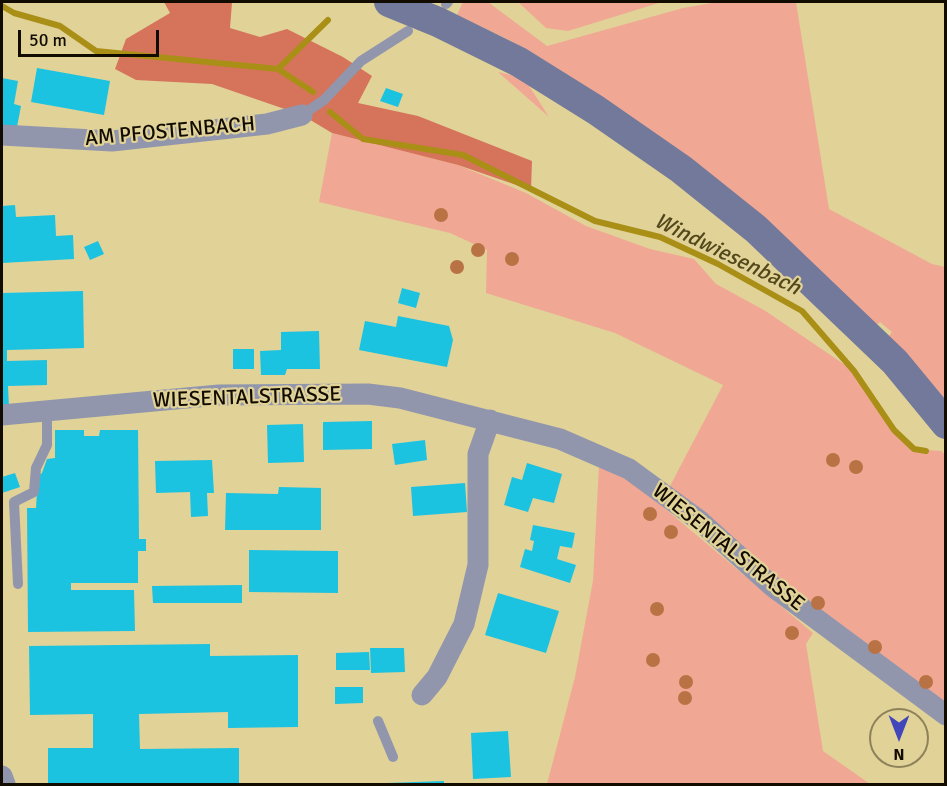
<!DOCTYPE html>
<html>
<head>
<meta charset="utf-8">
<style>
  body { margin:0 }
  #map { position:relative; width:947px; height:786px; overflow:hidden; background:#e1d298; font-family:Signika,sans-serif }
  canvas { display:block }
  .frame { position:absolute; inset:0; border:3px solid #110b00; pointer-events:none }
  .north { position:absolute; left:869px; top:708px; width:60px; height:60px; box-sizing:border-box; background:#e1d298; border:2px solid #8e825b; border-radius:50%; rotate:180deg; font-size:16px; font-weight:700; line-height:24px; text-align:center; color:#110b00 }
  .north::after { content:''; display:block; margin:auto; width:21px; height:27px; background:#4146bb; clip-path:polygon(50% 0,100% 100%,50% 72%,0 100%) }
  .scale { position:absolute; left:18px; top:30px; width:141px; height:27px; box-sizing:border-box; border:3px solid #110b00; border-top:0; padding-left:8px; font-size:18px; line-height:21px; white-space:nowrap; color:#110b00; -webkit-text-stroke:4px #e1d298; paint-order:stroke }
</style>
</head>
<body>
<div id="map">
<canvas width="947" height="786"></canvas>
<div class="frame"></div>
<div class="north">N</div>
<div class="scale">50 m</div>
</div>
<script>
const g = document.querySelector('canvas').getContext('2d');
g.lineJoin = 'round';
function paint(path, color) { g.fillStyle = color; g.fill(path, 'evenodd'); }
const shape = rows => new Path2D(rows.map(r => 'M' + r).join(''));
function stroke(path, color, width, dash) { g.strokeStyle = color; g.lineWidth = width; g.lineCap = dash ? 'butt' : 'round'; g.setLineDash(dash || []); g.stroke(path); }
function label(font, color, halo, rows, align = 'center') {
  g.font = font + ' Signika,sans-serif'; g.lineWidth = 4.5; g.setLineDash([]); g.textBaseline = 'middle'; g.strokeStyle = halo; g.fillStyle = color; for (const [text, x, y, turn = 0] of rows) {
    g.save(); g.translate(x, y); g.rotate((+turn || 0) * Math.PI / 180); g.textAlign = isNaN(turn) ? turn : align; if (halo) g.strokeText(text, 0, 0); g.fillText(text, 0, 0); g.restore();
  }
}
paint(shape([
  [463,2,488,2,547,46,683,8,718,2,796,2,829,209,932,264,945,267,945,404,885,341,892,332,880,322,874,328,579,88,511,41,457,15],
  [518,2,662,2,568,31,546,28],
  [498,72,524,78,549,117],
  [332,133,458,165,526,193,586,226,650,249,694,259,716,284,764,310,854,371,894,430,914,449,942,451,945,456,945,704,815,610,670,486,723,385,615,333,486,293,487,250,450,233,319,202],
  [599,465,637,485,813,633,806,644,823,751,870,784,547,784,575,677,593,581]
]), '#f0a895');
paint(shape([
  [164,2,238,2,232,3,230,28,260,37,287,29,343,57,372,76,358,103,418,116,532,161,531,190,458,165,332,133,302,115,212,84,136,80,115,69,126,39,170,13]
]), '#d6745b');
stroke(shape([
  [2,6,14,13,60,26,96,51,278,69,313,92],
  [278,69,328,20],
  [330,112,363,139,463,155,595,221,660,237,718,264,802,311,854,371,894,430,914,449,926,451]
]), '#a98f16', 6);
paint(shape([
  [37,68,110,81,104,115,31,102],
  [2,78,18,81,14,104,21,106,16,132,2,129],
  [386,88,403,94,398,107,380,101],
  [15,205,16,217,55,215,56,236,73,235,74,259,2,263,2,206],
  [98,241,104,254,90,260,84,247],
  [402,288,420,293,416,308,398,303],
  [83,291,84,348,7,350,7,361,47,360,47,385,8,386,9,408,2,409,2,293],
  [398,316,449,326,453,340,447,367,359,350,365,321,396,327],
  [319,331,320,369,287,369,285,375,261,375,260,351,281,350,281,332],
  [233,349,254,349,254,369,233,369],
  [372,421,372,449,323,450,323,422],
  [303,424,304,462,268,463,267,425],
  [55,430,84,430,84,436,99,436,100,430,138,430,139,539,146,539,146,551,138,551,138,583,71,583,71,590,134,590,135,631,28,632,27,508,36,508,38,476,42,473,47,459,55,458],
  [425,440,427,460,395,465,392,444],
  [212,460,214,493,207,493,208,516,191,517,190,492,156,493,155,461],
  [527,463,562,474,554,503,533,498,528,512,504,505,512,477,522,480],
  [15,473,20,487,2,493,2,477],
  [465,483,467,512,413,516,411,487],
  [279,487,321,488,321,530,225,530,226,493,278,494],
  [533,525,575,533,572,548,560,546,557,559,576,565,570,583,520,567,525,549,532,551,534,541,530,540],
  [249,550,338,551,338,593,249,592],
  [242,585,242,603,153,603,152,586],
  [498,593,559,611,546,653,485,635],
  [210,644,210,656,298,655,298,727,228,728,228,712,139,714,140,749,239,748,239,784,48,784,48,748,93,748,93,714,30,715,29,646],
  [370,648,404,648,405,672,371,673],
  [369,652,370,670,336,670,336,653],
  [335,687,363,687,363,703,335,704],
  [508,731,511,777,473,779,471,733],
  [444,781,444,784,387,784,387,783]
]), '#1bc3e1');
stroke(shape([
  [446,4,448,2],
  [302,115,324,100,361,61,408,31],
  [18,584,14,502,34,492,36,468,47,445,47,411],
  [378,721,393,757]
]), '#9196ad', 10);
stroke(shape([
  [2,135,112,141,267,124,302,115],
  [2,415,219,395,368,394,400,398,560,439,629,469,700,521,772,586,946,715],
  [422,695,437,677,464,624,478,565,478,454,490,420],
  [2,776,5,784]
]), '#9196ad', 21);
stroke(shape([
  [389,2,438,22,519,62,596,110,681,169,756,229,895,362,946,424]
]), '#72799a', 30);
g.fillStyle = '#b97244';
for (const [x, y] of [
  [441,215],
  [478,250],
  [512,259],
  [457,267],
  [833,460],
  [856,467],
  [650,514],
  [671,532],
  [818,603],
  [657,609],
  [792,633],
  [875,647],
  [653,660],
  [686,682],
  [926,682],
  [685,698]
]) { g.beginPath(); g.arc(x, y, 7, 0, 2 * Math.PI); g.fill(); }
label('21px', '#110b00', '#e1d298', [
  ["AM PFOSTENBACH",170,132,-5],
  ["WIESENTALSTRASSE",247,398,-2],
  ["WIESENTALSTRASSE",728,548,39]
]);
label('italic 22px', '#53481c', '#e1d298', [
  ["Windwiesenbach",727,255,26]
]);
</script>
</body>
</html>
